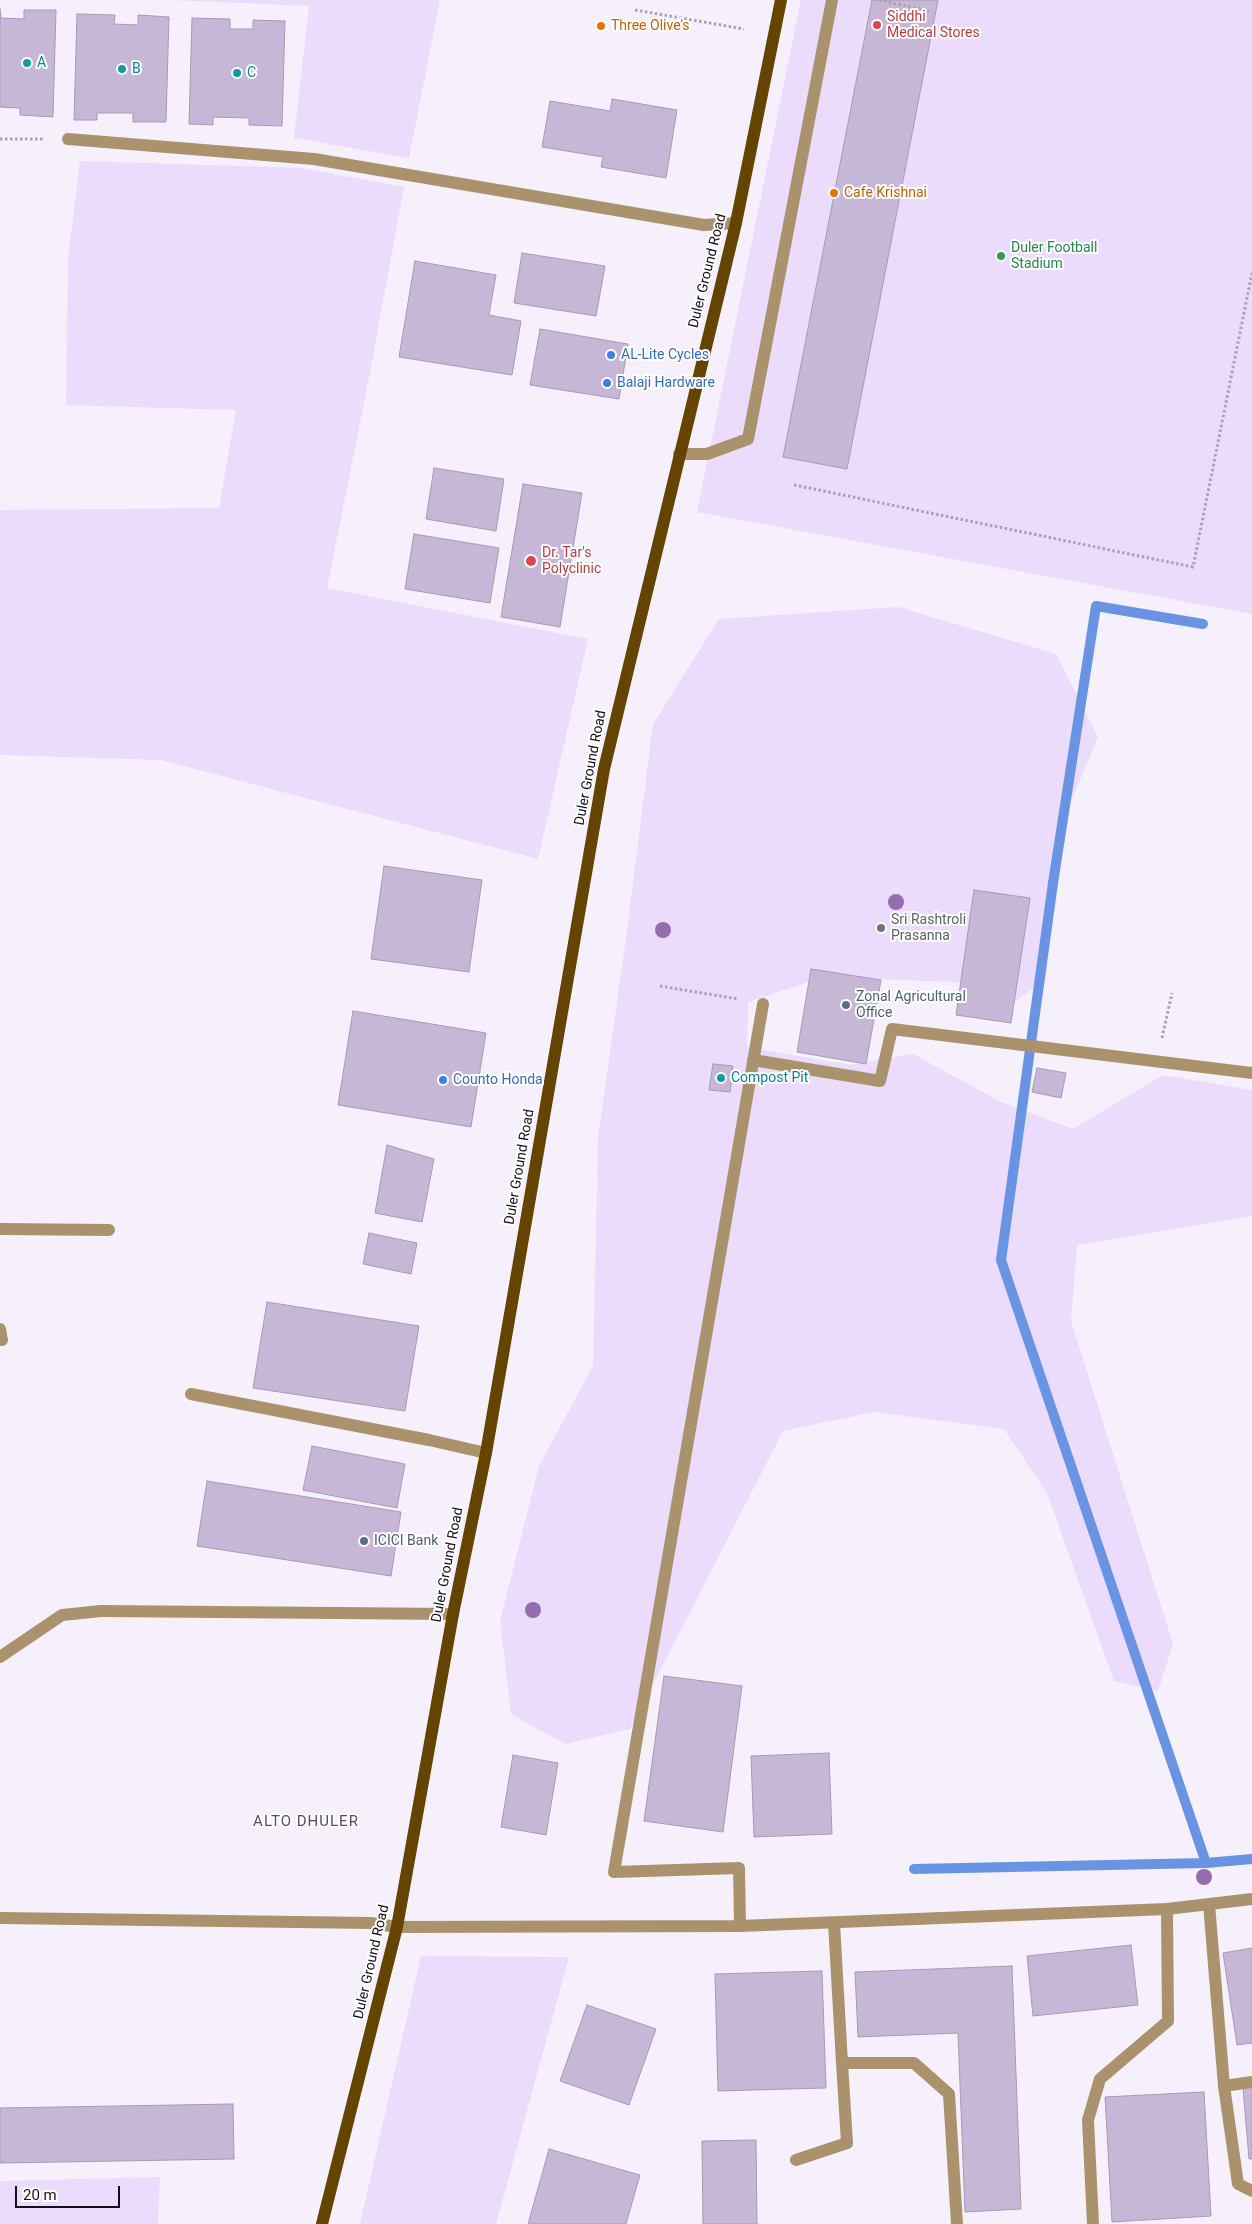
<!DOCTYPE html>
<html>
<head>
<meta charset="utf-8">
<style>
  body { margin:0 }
  #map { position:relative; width:1252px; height:2224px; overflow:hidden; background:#f6f0fd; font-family:Roboto,sans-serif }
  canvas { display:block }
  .scale { position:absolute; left:15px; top:2186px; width:105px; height:22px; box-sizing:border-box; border:2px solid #140f1a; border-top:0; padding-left:6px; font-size:15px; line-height:18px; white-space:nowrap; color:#140f1a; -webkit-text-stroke:4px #fff; paint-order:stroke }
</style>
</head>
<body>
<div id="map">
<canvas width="1252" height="2224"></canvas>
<div class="scale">20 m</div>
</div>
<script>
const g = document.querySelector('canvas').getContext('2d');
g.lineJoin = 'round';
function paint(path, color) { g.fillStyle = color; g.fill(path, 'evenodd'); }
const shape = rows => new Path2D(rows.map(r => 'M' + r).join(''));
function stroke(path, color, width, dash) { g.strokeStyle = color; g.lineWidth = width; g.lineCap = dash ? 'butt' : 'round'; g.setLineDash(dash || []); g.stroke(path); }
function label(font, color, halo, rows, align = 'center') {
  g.font = font + ' Roboto,sans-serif'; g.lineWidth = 4; g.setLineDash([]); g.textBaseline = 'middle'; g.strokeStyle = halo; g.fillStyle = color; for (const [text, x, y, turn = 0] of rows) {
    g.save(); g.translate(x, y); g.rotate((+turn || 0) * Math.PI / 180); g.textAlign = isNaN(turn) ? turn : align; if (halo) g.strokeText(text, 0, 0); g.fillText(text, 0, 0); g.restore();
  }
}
paint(shape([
  [171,0,440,0,409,158,294,138,309,6],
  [801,0,1252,0,1252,614,697,512],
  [80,161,302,168,404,187,371,367,327,588,588,639,538,859,161,760,0,755,0,510,219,508,236,410,66,405,68,259],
  [898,607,1056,654,1098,737,1054,842,1046,980,1015,1001,956,982,824,977,748,1002,747,1047,850,1065,913,1054,1001,1102,1073,1129,1163,1075,1252,1090,1252,1216,1077,1245,1071,1321,1173,1644,1158,1691,1114,1681,1047,1493,1004,1429,874,1412,783,1431,630,1729,565,1744,511,1714,500,1621,539,1466,593,1366,598,1138,627,931,653,724,719,619],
  [421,1956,569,1957,496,2224,360,2224],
  [160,2177,158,2224,0,2224,0,2181]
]), '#ebdbfc');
stroke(shape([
  [1206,1863,1252,1859],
  [914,1869,1206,1863,1001,1260,1053,883,1096,606,1203,624]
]), '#6993e3', 10);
const building = shape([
  [872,0,938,0,847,469,783,457,872,0],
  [0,9,1,18,24,19,24,10,56,10,53,117,20,115,20,108,0,107,0,9],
  [77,14,115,15,114,24,138,25,138,15,169,17,166,122,133,122,133,113,97,113,97,120,74,120,77,14],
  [192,18,230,19,230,29,253,29,253,20,285,21,282,126,249,125,249,118,213,117,213,125,189,124,192,18],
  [612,99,677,110,666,178,601,167,603,157,542,147,550,101,610,111,612,99],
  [522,253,605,266,596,316,514,303,522,253],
  [415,261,496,275,489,315,521,321,512,375,399,357,415,261],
  [540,329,628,344,619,399,530,385,540,329],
  [434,468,504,479,496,531,426,519,434,468],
  [523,484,582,493,560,627,501,617,523,484],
  [414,534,499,548,490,603,405,589,414,534],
  [384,866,482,880,469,972,371,959,384,866],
  [974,890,1030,898,1011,1023,956,1015,974,890],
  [811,969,881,980,866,1064,797,1052,811,969],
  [353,1011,486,1033,471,1127,338,1105,353,1011],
  [713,1064,733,1066,730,1092,709,1090,713,1064],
  [1037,1068,1066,1073,1061,1098,1032,1092,1037,1068],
  [387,1145,434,1159,422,1222,375,1213,387,1145],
  [369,1233,417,1243,411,1274,363,1264,369,1233],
  [267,1302,419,1326,405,1411,253,1388,267,1302],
  [312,1446,405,1464,397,1508,303,1490,312,1446],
  [207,1481,401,1512,391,1576,197,1546,207,1481],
  [664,1676,742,1686,723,1832,644,1821,664,1676],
  [829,1753,832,1834,754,1837,751,1756,829,1753],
  [513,1755,558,1763,546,1835,501,1827,513,1755],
  [1131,1945,1138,2005,1033,2016,1027,1956,1131,1945],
  [1252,1948,1252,2043,1237,2045,1223,1953,1252,1948],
  [1012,1966,1021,2209,965,2212,958,2033,858,2037,855,1972,1012,1966],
  [822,1971,826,2088,718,2091,715,1974,822,1971],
  [587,2005,656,2029,629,2105,560,2081,587,2005],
  [1252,2087,1252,2159,1249,2159,1243,2088,1252,2087],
  [1204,2092,1211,2216,1112,2222,1105,2097,1204,2092],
  [233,2104,234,2159,0,2163,0,2108,233,2104],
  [756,2140,757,2224,703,2224,702,2141,756,2140],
  [549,2149,640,2175,626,2224,528,2224,549,2149]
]);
paint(building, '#c7b7d7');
stroke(building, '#a898b8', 1);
stroke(shape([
  [879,0,929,11],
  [635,10,744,29],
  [0,139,45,139],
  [794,485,1193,567,1252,273],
  [660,986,738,999],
  [1162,1038,1172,993]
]), '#a9a3b0', 3, [2.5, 2.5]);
stroke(shape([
  [679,454,707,454,748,439,832,0],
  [753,1060,880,1081,892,1029,1252,1073],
  [191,1394,429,1440,486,1453],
  [0,1657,62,1615,101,1611],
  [834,1923,842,2063,914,2063,949,2094,957,2224],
  [740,1926,739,1868,614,1872,763,1004],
  [1252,2082,1224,2086,1238,2184,1252,2191],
  [796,2160,847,2143,842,2063],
  [1093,2224,1088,2120,1100,2079,1168,2021,1167,1909]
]), '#aa926d', 12);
stroke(shape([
  [68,139,314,159,704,225,736,223],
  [0,1229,109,1230],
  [0,1329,2,1340],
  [101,1611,453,1614],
  [1209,1904,1224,2086],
  [0,1918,371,1923,397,1927,740,1926,1167,1909,1252,1899]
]), '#aa926d', 12);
stroke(shape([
  [322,2224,397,1927,453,1614,486,1453,604,769,736,223,781,0]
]), '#654300', 12);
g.fillStyle = '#956cad';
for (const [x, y] of [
  [896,902],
  [663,930],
  [533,1610],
  [1204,1877]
]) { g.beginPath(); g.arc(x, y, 8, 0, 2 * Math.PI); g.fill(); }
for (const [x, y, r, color] of [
  [877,25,5,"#e0444e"],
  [601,26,5,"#e8710a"],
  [27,63,5,"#0f9aa8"],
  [122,69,5,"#0f9aa8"],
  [237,73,5,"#0f9aa8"],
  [834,193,5,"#e8710a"],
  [1001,256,5,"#2e9e5b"],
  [611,355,5,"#3f7fe0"],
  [607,383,5,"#3f7fe0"],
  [531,561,6,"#e0444e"],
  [881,928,5,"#6b7280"],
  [846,1005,5,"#5c6f8a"],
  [721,1078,5,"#0f9aa8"],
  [443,1080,5,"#3f7fe0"],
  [364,1541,5,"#5c6f8a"]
]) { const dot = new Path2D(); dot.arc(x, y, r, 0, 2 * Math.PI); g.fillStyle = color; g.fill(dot); stroke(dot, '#fff', 2); }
label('14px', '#be3a42', '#fff', [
  ["Siddhi",887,17],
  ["Medical Stores",887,33],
  ["Dr. Tar's",542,553],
  ["Polyclinic",542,569]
], 'left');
label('14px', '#c56008', '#fff', [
  ["Three Olive's",611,26],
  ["Cafe Krishnai",844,193]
], 'left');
label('14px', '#0d838f', '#fff', [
  ["A",37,63],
  ["B",132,69],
  ["C",247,73],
  ["Compost Pit",731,1078]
], 'left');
label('14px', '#27864d', '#fff', [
  ["Duler Football",1011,248],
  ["Stadium",1011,264]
], 'left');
label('14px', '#140f1a', '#fff', [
  ["Duler Ground Road",708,271,-76],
  ["Duler Ground Road",591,768,-79],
  ["Duler Ground Road",520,1167,-80],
  ["Duler Ground Road",448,1565,-79],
  ["Duler Ground Road",372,1962,-77]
]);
label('14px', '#366cbe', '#fff', [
  ["AL-Lite Cycles",621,355],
  ["Balaji Hardware",617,383],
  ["Counto Honda",453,1080]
], 'left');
label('14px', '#5b616d', '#fff', [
  ["Sri Rashtroli",891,920],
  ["Prasanna",891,936]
], 'left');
label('14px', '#4e5e75', '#fff', [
  ["Zonal Agricultural",856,997],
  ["Office",856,1013],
  ["ICICI Bank",374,1541]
], 'left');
g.letterSpacing = '1px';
label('15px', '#594b67', '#fff', [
  ["ALTO DHULER",306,1822]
]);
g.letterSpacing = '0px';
</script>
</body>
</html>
